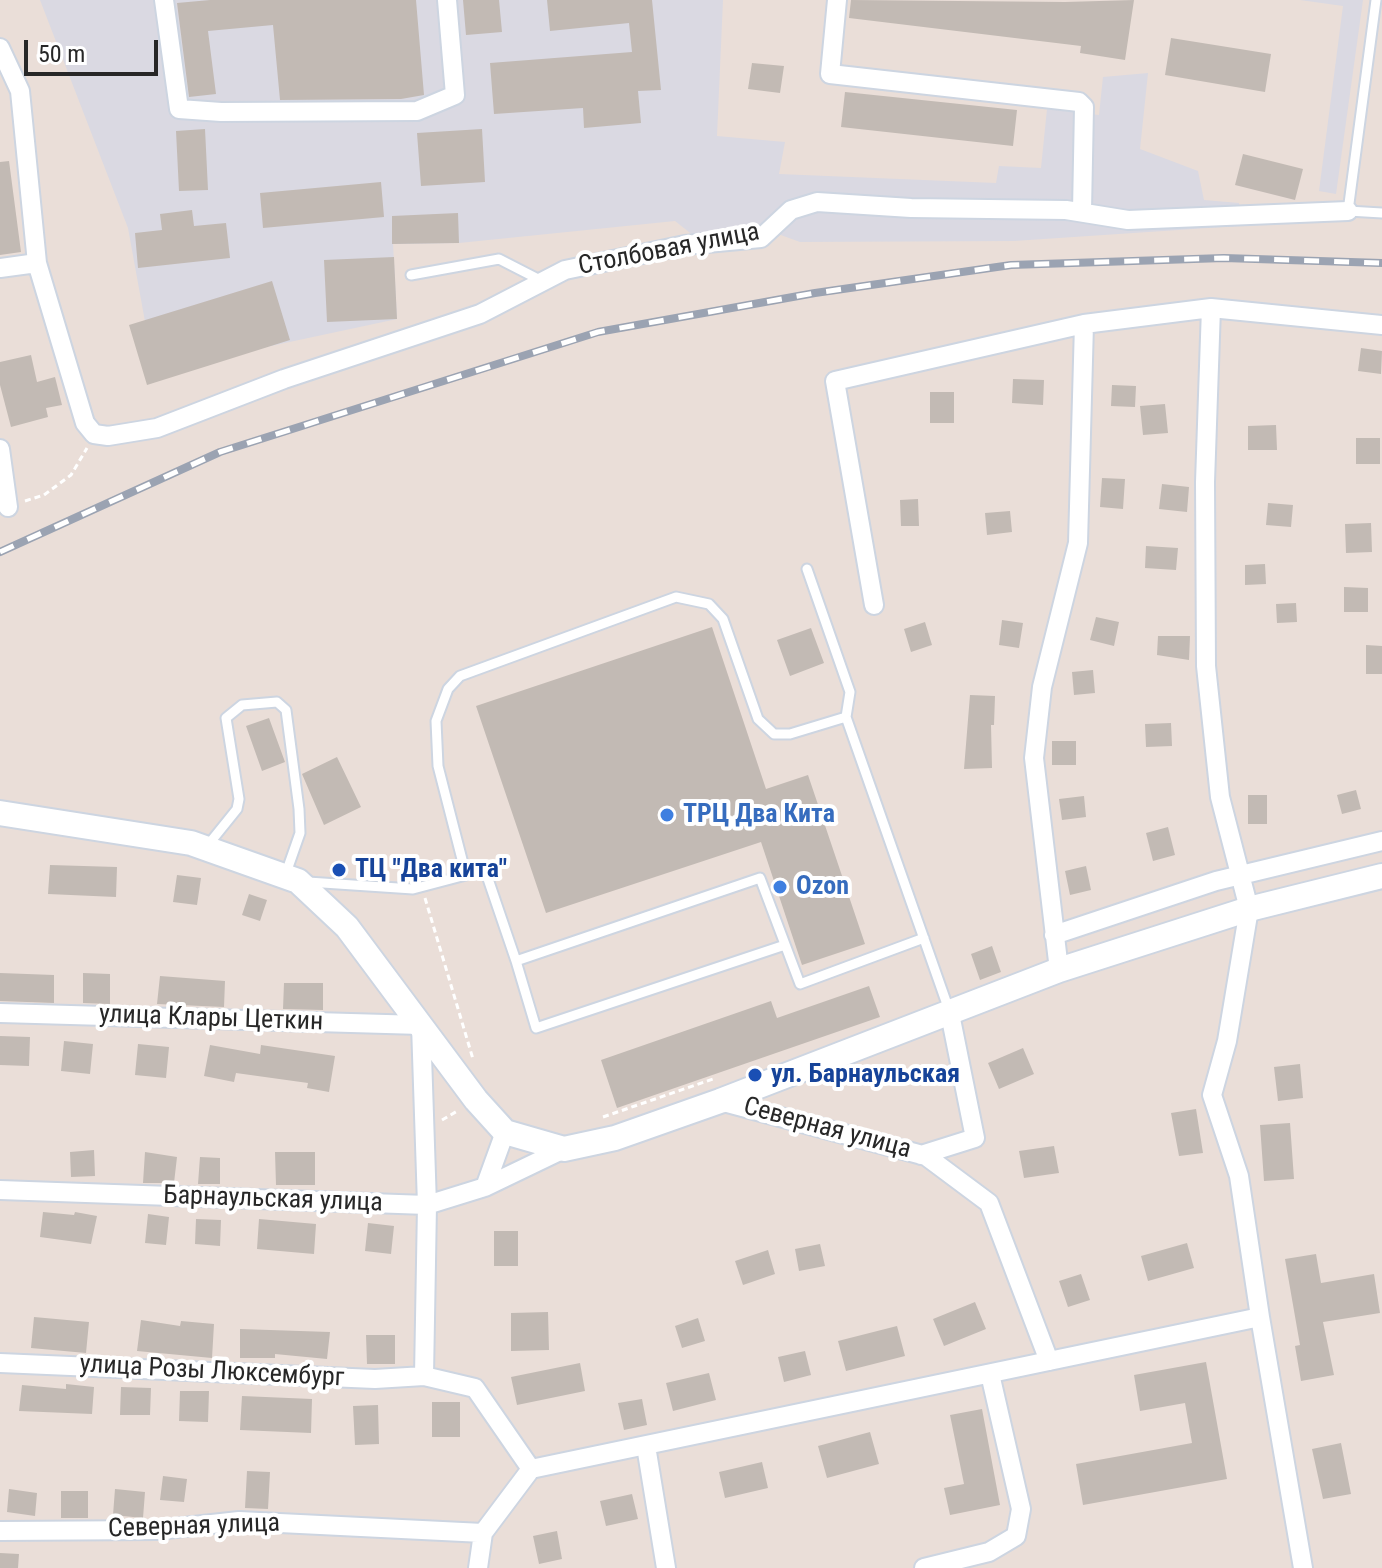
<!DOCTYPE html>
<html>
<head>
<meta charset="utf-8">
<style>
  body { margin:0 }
  #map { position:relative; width:1382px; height:1568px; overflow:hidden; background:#eaded8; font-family:"Roboto Condensed",sans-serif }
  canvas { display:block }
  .scale { position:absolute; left:24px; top:40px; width:134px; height:36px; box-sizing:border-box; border:4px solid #272727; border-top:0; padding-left:10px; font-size:24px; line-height:28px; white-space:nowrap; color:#272727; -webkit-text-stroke:6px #fff; paint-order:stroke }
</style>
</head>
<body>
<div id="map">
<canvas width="1382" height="1568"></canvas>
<div class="scale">50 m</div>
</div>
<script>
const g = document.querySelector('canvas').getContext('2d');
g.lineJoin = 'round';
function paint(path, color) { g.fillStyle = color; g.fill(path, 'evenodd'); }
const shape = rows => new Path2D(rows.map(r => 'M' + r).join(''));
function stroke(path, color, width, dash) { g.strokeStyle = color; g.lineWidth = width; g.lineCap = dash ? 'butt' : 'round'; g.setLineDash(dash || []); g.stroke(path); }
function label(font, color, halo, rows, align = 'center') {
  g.font = font + ' "Roboto Condensed",sans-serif'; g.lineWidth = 8; g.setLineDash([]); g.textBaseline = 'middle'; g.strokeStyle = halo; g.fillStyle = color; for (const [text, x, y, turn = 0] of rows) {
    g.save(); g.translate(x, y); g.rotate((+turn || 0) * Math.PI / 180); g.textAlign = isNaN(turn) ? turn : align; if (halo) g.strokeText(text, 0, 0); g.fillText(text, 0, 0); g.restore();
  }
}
paint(shape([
  [40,0,723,0,717,136,785,142,779,174,996,183,999,166,1041,168,1047,109,1099,115,1103,77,1148,73,1140,149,1198,171,1204,200,1239,203,1238,226,1014,241,800,242,767,230,694,236,675,221,459,243,393,244,397,319,154,371,128,228],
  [1300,0,1363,0,1336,194,1319,191,1343,6]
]), '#dad9e2');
paint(shape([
  [210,0,416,0,424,95,401,99,280,100,273,25,208,31,216,94,189,97,177,3],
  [463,0,499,0,502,32,466,35],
  [547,0,652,0,661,90,638,91,641,123,584,128,583,108,494,114,490,63,632,52,629,23,550,31],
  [851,0,1065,2,1134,0,1125,60,1080,53,1081,46,849,18],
  [1171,38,1271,54,1265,92,1165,75],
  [752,63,784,66,780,93,748,89],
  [845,92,1017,110,1013,146,841,127],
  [205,129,208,190,179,191,176,131],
  [482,129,485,182,421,186,417,133],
  [1243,154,1303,169,1295,200,1235,185],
  [9,161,21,252,0,255,0,162],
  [381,182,384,217,263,228,260,193],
  [192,210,194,226,226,223,230,258,138,268,135,233,162,230,160,214],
  [458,213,459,243,392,244,392,216],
  [394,257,397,319,327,322,324,260],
  [272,281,290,340,147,385,129,325],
  [1361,348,1382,351,1381,374,1358,371],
  [31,355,37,382,55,377,62,405,46,408,48,417,11,427,0,385,0,362],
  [1013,379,1044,380,1043,405,1012,403],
  [1112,385,1136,386,1135,407,1111,406],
  [930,392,954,392,954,423,930,423],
  [1165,404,1168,433,1143,435,1140,406],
  [1276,425,1277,450,1248,450,1248,426],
  [1356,438,1380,438,1380,464,1356,464],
  [1102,478,1125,479,1123,509,1100,507],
  [1162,484,1189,487,1187,512,1159,509],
  [918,499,919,526,901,526,900,500],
  [1268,503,1293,505,1291,527,1266,525],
  [1010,511,1012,532,987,535,985,513],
  [1371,523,1372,552,1346,553,1345,524],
  [1146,546,1178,548,1176,570,1145,568],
  [1265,564,1266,584,1245,585,1245,565],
  [1344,587,1368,588,1368,612,1344,612],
  [1296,603,1297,622,1277,623,1276,604],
  [1096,617,1119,622,1114,646,1090,640],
  [1002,620,1023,623,1019,648,999,645],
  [925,622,932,645,911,652,904,629],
  [712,627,766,789,808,775,865,944,802,965,761,842,546,913,476,706],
  [811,628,824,663,790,676,777,640],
  [1158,636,1190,636,1189,660,1157,655],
  [1366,645,1382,646,1382,674,1366,674],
  [1093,670,1095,693,1074,695,1072,672],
  [970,695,995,696,994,725,991,725,992,768,964,769],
  [269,718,285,762,262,771,246,726],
  [1171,723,1172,746,1146,747,1145,724],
  [1052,741,1076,741,1076,765,1052,765],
  [337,757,361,807,324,825,302,774],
  [1356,790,1361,809,1342,814,1337,795],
  [1248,795,1267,795,1267,824,1248,824],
  [1084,796,1086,817,1062,820,1059,799],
  [1168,827,1175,855,1153,861,1146,833],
  [50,865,117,867,116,897,48,894],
  [1086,866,1091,890,1070,895,1065,871],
  [177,875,201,878,197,905,173,902],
  [249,894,267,900,260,921,242,915],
  [992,946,1001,972,980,980,971,954],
  [0,973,54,975,54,1003,0,1001],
  [83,973,110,974,110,1004,83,1003],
  [160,976,225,981,224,1007,157,1004],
  [284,983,323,983,323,1010,283,1009],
  [869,986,880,1017,617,1108,601,1060,771,1001,777,1018],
  [0,1036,30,1037,29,1066,0,1065],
  [64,1041,93,1044,90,1074,61,1071],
  [138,1044,169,1047,166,1078,135,1075],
  [210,1045,260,1054,261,1045,335,1056,329,1092,307,1088,308,1083,236,1073,234,1082,204,1076],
  [1023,1048,1034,1074,999,1089,988,1063],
  [1300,1064,1303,1098,1278,1101,1274,1067],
  [1196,1109,1203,1153,1179,1156,1171,1113],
  [1290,1123,1294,1179,1264,1181,1260,1125],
  [1054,1146,1059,1173,1024,1178,1019,1151],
  [94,1150,95,1176,71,1177,70,1152],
  [145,1152,177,1157,174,1183,143,1183],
  [275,1152,315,1152,315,1185,276,1185],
  [200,1157,220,1158,220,1184,198,1184],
  [43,1212,74,1215,75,1212,97,1216,91,1244,40,1237],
  [148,1214,169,1217,166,1245,145,1243],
  [196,1219,221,1220,220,1246,195,1244],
  [259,1219,316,1224,314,1254,257,1249],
  [368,1223,394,1226,391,1254,365,1251],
  [494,1231,518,1231,518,1266,494,1266],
  [1187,1243,1194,1268,1148,1281,1141,1256],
  [820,1244,825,1266,799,1271,795,1249],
  [768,1250,775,1274,743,1285,735,1261],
  [1316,1254,1321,1283,1374,1274,1380,1313,1323,1322,1334,1375,1301,1381,1295,1346,1300,1345,1285,1259],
  [1081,1274,1090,1300,1068,1307,1059,1281],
  [975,1302,986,1329,944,1346,933,1319],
  [548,1312,549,1350,511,1351,511,1313],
  [34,1317,89,1322,86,1353,31,1348],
  [698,1318,705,1341,682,1348,675,1326],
  [141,1320,180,1326,181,1321,214,1324,212,1358,137,1351],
  [897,1326,905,1356,846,1371,838,1341],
  [240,1329,330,1332,327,1359,275,1354,275,1358,240,1358],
  [366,1335,395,1335,395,1364,367,1364],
  [805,1351,811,1375,784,1382,778,1357],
  [1206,1362,1227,1479,1083,1505,1076,1464,1192,1443,1185,1403,1140,1411,1134,1375],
  [580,1363,585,1391,517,1405,511,1377],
  [709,1373,716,1400,673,1411,666,1383],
  [66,1384,94,1387,92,1414,19,1411,22,1385,66,1389],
  [121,1387,151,1388,150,1415,120,1415],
  [180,1391,209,1391,208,1422,179,1421],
  [242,1396,312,1399,311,1433,240,1430],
  [642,1399,647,1425,624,1430,618,1403],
  [432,1402,460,1402,460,1437,432,1437],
  [378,1405,379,1444,355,1445,353,1406],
  [982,1409,1000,1505,950,1515,944,1488,964,1484,950,1415],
  [870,1432,879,1464,827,1478,818,1446],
  [1341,1443,1351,1494,1323,1499,1312,1449],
  [762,1462,768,1488,725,1498,719,1472],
  [247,1471,270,1472,268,1509,245,1508],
  [163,1476,187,1479,184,1502,160,1500],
  [9,1489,37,1493,35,1516,7,1512],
  [115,1489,145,1492,143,1518,113,1515],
  [61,1491,88,1491,88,1518,61,1518],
  [632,1494,638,1519,606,1526,600,1501],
  [557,1531,562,1559,539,1564,533,1536],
  [0,1553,19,1554,18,1568,0,1568]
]), '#c2bab4');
const lane = shape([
  [1376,0,1348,211,1382,213],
  [411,275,499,259,540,280],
  [807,569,850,692,846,717],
  [208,845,237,809,239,799,226,718,242,705,277,702,286,710,299,809,300,833,286,873],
  [466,875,438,766,436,721,448,689,460,676,676,597,709,604,723,619,758,719,774,734,790,734,846,717,949,1010],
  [308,882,413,889,485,870,516,961,760,878,800,984,924,938],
  [516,961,536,1028,785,945]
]);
const street = shape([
  [164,0,179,109,221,112,417,111,455,95,447,0],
  [837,0,830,74,1079,102,1084,107,1082,211],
  [0,48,20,91,37,263,85,423,94,434,108,436,157,428,284,379,480,314,565,270,685,245,761,238,791,210,817,202,911,208,1066,210,1128,220,1348,211],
  [0,268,37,263],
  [0,449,8,507],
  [874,605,835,381,1084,324,1211,308,1382,325],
  [1054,935,1216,881,1382,841],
  [1059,970,1034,758,1042,687,1078,543,1084,324],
  [0,1013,421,1025,427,1205,424,1376,475,1388,531,1469,483,1533,478,1568],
  [720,1101,926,1156,989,1203,1049,1361],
  [921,1155,975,1138,950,1014],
  [485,1187,564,1149],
  [0,1190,427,1205,485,1187,505,1132],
  [1260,1317,1303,1568],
  [0,1363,375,1379,424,1376],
  [646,1446,666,1568],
  [531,1469,1260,1317,1239,1176,1212,1095,1227,1041,1249,909,1220,797,1206,666,1205,482,1211,308],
  [0,1531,157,1530,239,1521,483,1533],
  [924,1568,989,1552,1016,1536,1021,1509,990,1374]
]);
const secondary = shape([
  [0,813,191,843,298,881,347,927,476,1100,505,1132,564,1149,615,1138,720,1101,1059,970,1249,909,1382,876]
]);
stroke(lane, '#cdd5e1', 13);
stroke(street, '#cdd5e1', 22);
stroke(secondary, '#cdd5e1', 28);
stroke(shape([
  [25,501,44,495,71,475,87,448],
  [425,898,473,1059],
  [603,1117,713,1079],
  [442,1120,459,1110]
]), '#fff', 3, [6, 4]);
stroke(lane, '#fff', 9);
stroke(street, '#fff', 18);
stroke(secondary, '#fff', 24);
const rail = shape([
  [0,552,220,452,598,332,815,293,1011,265,1224,258,1382,263]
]);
stroke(rail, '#9ba3b2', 8);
stroke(rail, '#fff', 5, [15]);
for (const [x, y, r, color] of [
  [667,815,8,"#3f7fe0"],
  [339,870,8,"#1a4fb4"],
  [780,887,8,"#3f7fe0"],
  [755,1075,8,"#1a4fb4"]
]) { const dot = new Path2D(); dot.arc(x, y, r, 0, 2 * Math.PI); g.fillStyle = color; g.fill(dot); stroke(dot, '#fff', 3); }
label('26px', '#272727', '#fff', [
  ["Столбовая улица",669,250,-11],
  ["улица Клары Цеткин",211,1019,2],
  ["Северная улица",827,1129,15],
  ["Барнаульская улица",273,1200,2],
  ["улица Розы Люксембург",212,1372,3],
  ["Северная улица",194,1527,-2]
]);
label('bold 26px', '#366cbe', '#fff', [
  ["ТРЦ Два Кита",683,815],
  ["Ozon",796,887]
], 'left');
label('bold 26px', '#164399', '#fff', [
  ["ТЦ \"Два кита\"",355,870],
  ["ул. Барнаульская",771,1075]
], 'left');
</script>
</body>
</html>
